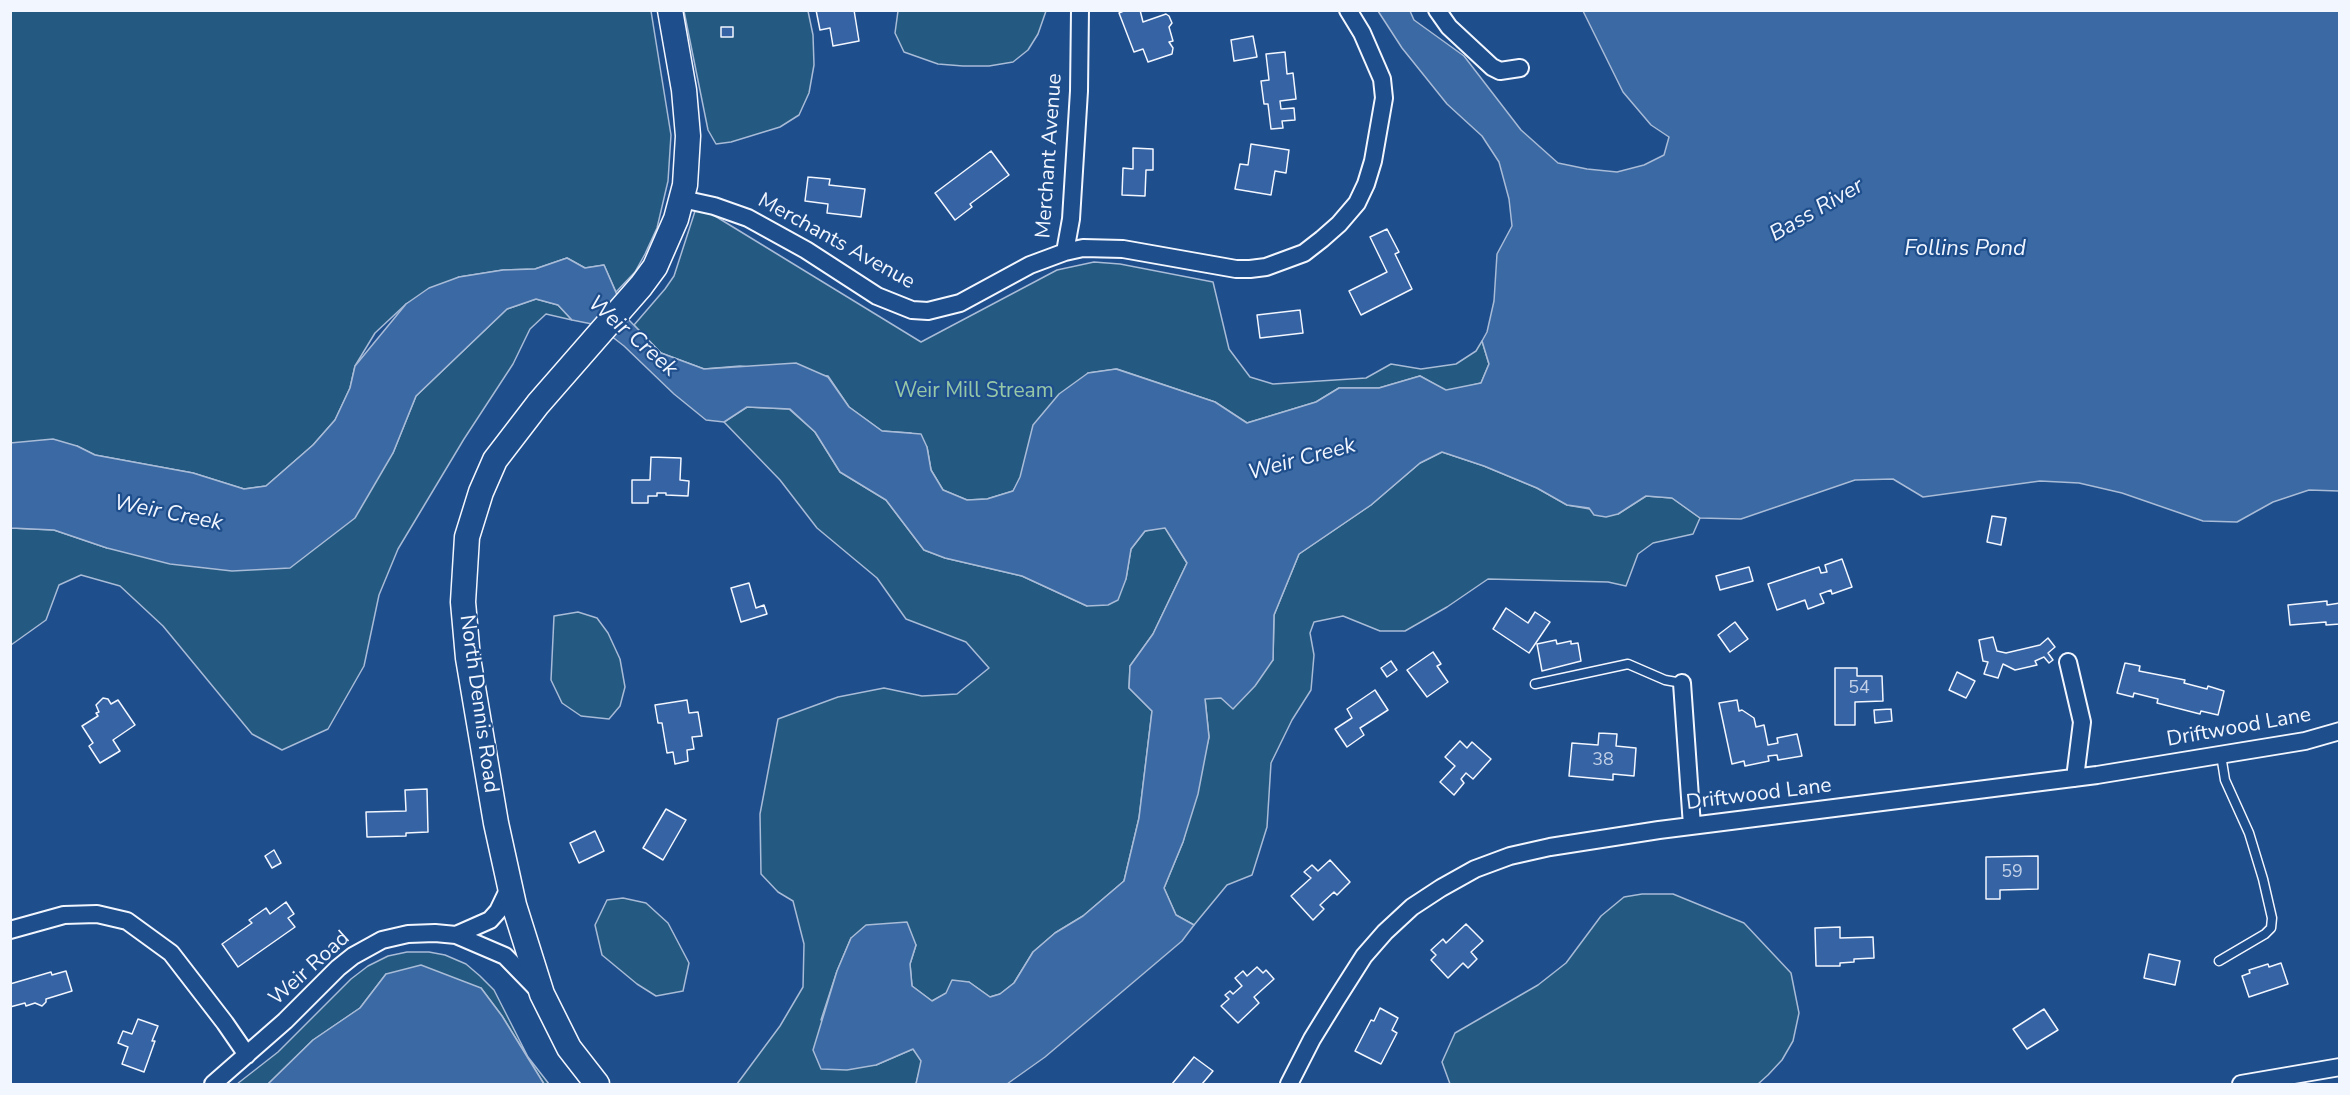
<!DOCTYPE html>
<html>
<head>
<meta charset="utf-8">
<style>
  body { margin:0 }
  #map { position:relative; width:2350px; height:1095px; overflow:hidden; background:#1f4e8c; font-family:"Nunito Sans",sans-serif }
  canvas { display:block }
  .frame { position:absolute; inset:0; border:12px solid #f2f6ff; pointer-events:none }
</style>
</head>
<body>
<div id="map">
<canvas width="2350" height="1095"></canvas>
<div class="frame"></div>
</div>
<script>
const g = document.querySelector('canvas').getContext('2d');
g.lineJoin = 'round';
function paint(path, color) { g.fillStyle = color; g.fill(path, 'evenodd'); }
const shape = rows => new Path2D(rows.map(r => 'M' + r).join(''));
function stroke(path, color, width, dash) { g.strokeStyle = color; g.lineWidth = width; g.lineCap = dash ? 'butt' : 'round'; g.setLineDash(dash || []); g.stroke(path); }
function label(font, color, halo, rows, align = 'center') {
  g.font = font + ' "Nunito Sans",sans-serif'; g.lineWidth = 4.5; g.setLineDash([]); g.textBaseline = 'middle'; g.strokeStyle = halo; g.fillStyle = color; for (const [text, x, y, turn = 0] of rows) {
    g.save(); g.translate(x, y); g.rotate((+turn || 0) * Math.PI / 180); g.textAlign = isNaN(turn) ? turn : align; if (halo) g.strokeText(text, 0, 0); g.fillText(text, 0, 0); g.restore();
  }
}
const green = shape([
  [10,11,651,11,671,135,668,181,657,228,645,254,635,272,616,292,604,265,585,268,567,258,535,269,503,270,459,277,406,304,375,333,355,366,350,388,335,420,313,445,266,486,244,489,193,473,95,455,77,446,11,443,10,11],
  [684,11,808,11,813,35,814,65,809,93,799,115,780,127,731,142,716,144,708,130,684,11],
  [898,11,898,10,1046,11,1038,34,1028,50,1013,62,989,66,963,66,938,64,904,52,895,33,898,11],
  [697,205,921,342,1057,270,1094,262,1120,264,1213,282,1229,349,1250,377,1273,384,1366,378,1391,364,1421,369,1456,364,1476,351,1482,341,1489,364,1481,383,1457,389,1446,391,1420,376,1379,388,1339,388,1316,402,1247,423,1215,402,1117,369,1088,373,1013,491,987,499,967,500,943,490,931,470,927,447,911,433,882,431,849,407,828,376,740,366,704,369,661,353,634,325,665,289,674,276,697,205],
  [536,299,558,305,572,320,546,314,530,329,513,364,464,439,398,549,379,595,364,666,328,729,282,750,252,734,163,626,120,586,81,575,59,585,46,620,11,645,11,528,54,530,107,548,393,453,416,396,507,309,536,299],
  [747,407,789,409,815,432,840,472,886,500,924,550,945,558,1022,576,1087,606,1126,579,1131,549,1145,531,1165,527,1187,563,1153,634,1130,666,1129,688,1152,711,1139,818,1124,881,1083,916,1055,933,1033,952,1014,983,1000,994,990,997,969,982,932,1001,912,986,910,964,916,945,851,938,837,971,821,1020,876,1065,913,1049,922,1061,916,1084,737,1084,780,1026,803,987,804,944,793,901,778,892,761,874,760,814,778,719,838,697,884,688,922,696,957,694,989,668,966,642,906,619,877,578,817,528,780,480,724,422,747,407],
  [1442,452,1484,466,1537,488,1567,505,1618,514,1646,496,1672,498,1700,518,1693,534,1653,543,1638,554,1626,586,1608,582,1488,579,1447,607,1405,631,1380,631,1343,616,1314,622,1310,633,1314,655,1311,690,1292,720,1271,763,1267,827,1252,875,1227,885,1194,925,1176,915,1164,888,1183,842,1209,737,1205,698,1221,698,1273,660,1274,615,1299,554,1371,505,1420,463,1442,452],
  [578,612,597,618,608,633,620,659,625,687,620,706,609,719,581,716,562,703,551,680,554,616,578,612],
  [1642,894,1673,894,1744,923,1791,973,1799,1013,1793,1041,1782,1060,1768,1075,1758,1084,1450,1084,1442,1062,1455,1033,1538,985,1566,963,1601,916,1624,897,1642,894],
  [623,898,646,903,668,923,689,963,683,991,656,996,637,984,602,955,595,925,607,900,623,898],
  [407,952,429,952,445,955,466,964,480,976,494,990,528,1057,549,1084,544,1084,502,1016,481,988,386,974,360,1008,313,1040,268,1084,237,1084,278,1052,351,979,368,966,388,956,407,952]
]);
paint(green, '#245a82');
stroke(green, '#a8bbd7', 1.5);
const water = shape([
  [1378,11,1410,11,1414,20,1464,56,1521,130,1558,163,1587,169,1617,172,1644,165,1664,155,1669,137,1651,125,1623,92,1583,11,2339,11,2339,491,2309,490,2273,502,2237,522,2203,521,2122,493,2079,483,2040,481,1923,497,1893,479,1855,480,1741,519,1700,518,1672,498,1646,496,1618,514,1606,517,1594,515,1589,508,1567,505,1537,488,1484,466,1442,452,1420,463,1371,505,1299,554,1274,615,1273,660,1255,686,1233,709,1221,698,1205,699,1209,737,1198,794,1183,842,1164,888,1176,915,1194,925,1182,941,1045,1057,1007,1084,916,1084,921,1061,913,1049,876,1065,847,1070,821,1069,813,1050,837,971,851,938,866,925,907,922,916,945,910,964,912,986,932,1001,946,993,952,980,969,982,990,997,1000,994,1014,983,1033,952,1055,933,1083,916,1124,881,1139,818,1152,711,1129,688,1130,666,1153,634,1187,563,1165,528,1145,531,1131,549,1126,579,1118,600,1108,605,1087,606,1022,576,945,558,924,550,886,500,840,472,815,432,790,409,747,407,724,422,706,420,674,394,624,346,597,325,572,320,558,305,536,299,507,309,416,396,393,453,355,518,290,568,232,571,170,564,107,548,54,530,11,528,10,443,53,439,77,446,95,455,193,473,244,489,266,486,313,445,335,420,350,388,355,366,406,304,429,288,459,277,503,270,535,269,567,258,585,268,604,265,627,318,661,353,704,369,796,363,828,377,849,407,882,431,921,434,927,447,931,470,943,490,967,500,987,499,1013,491,1020,477,1033,425,1059,394,1088,373,1116,369,1215,402,1247,423,1316,402,1339,388,1379,388,1420,376,1446,390,1481,383,1489,364,1482,341,1487,332,1494,301,1497,254,1512,226,1509,199,1499,162,1482,136,1447,104,1402,48,1378,11],
  [421,965,481,988,502,1016,544,1084,268,1084,313,1040,360,1008,386,974,421,965]
]);
paint(water, '#3b69a3');
stroke(water, '#a8bbd7', 1.5);
const building = shape([
  [816,10,854,10,859,41,833,46,830,28,820,30,816,10],
  [1126,10,1140,10,1143,22,1166,14,1169,16,1172,23,1169,27,1173,41,1169,42,1173,48,1172,54,1148,62,1143,49,1134,52,1119,13,1126,10],
  [721,27,733,27,733,37,721,37,721,27],
  [1253,36,1257,57,1234,61,1231,40,1253,36],
  [1285,52,1287,74,1293,73,1296,99,1280,101,1281,109,1294,108,1295,120,1282,121,1283,128,1271,129,1268,104,1264,104,1261,81,1269,80,1266,54,1285,52],
  [1251,144,1289,150,1286,173,1275,171,1271,195,1235,189,1240,164,1248,165,1251,144],
  [1133,148,1153,149,1153,170,1146,170,1145,196,1122,195,1123,168,1133,169,1133,148],
  [991,151,1009,175,970,204,972,207,955,220,935,193,991,151],
  [808,177,830,179,829,185,865,189,861,217,827,213,828,204,805,201,808,177],
  [1387,229,1399,252,1395,254,1412,289,1361,315,1349,291,1387,272,1370,237,1387,229],
  [1300,310,1303,333,1260,338,1257,315,1300,310],
  [651,457,681,458,680,480,689,481,688,496,666,495,666,493,657,493,657,496,648,496,648,503,632,503,632,480,650,480,651,457],
  [1992,516,2006,518,2001,545,1987,542,1992,516],
  [1842,559,1852,587,1832,594,1831,590,1820,594,1824,603,1808,609,1805,600,1777,610,1768,584,1819,567,1821,573,1827,572,1825,565,1842,559],
  [1749,567,1753,581,1720,590,1716,576,1749,567],
  [749,583,756,608,764,605,767,614,741,622,731,588,749,583],
  [2327,601,2327,605,2340,603,2340,624,2326,625,2326,622,2290,625,2288,605,2327,601],
  [1506,608,1528,623,1535,612,1550,622,1529,653,1493,629,1506,608],
  [1735,622,1748,639,1730,652,1718,635,1735,622],
  [1993,637,1997,651,2006,653,2040,645,2048,638,2055,647,2048,653,2053,660,2049,663,2044,657,2035,661,2037,665,2015,670,2003,664,1998,678,1984,674,1988,662,1983,661,1979,640,1993,637],
  [1556,640,1557,644,1571,641,1571,644,1578,643,1581,661,1542,671,1537,644,1556,640],
  [1433,652,1441,664,1437,666,1448,682,1427,697,1407,670,1433,652],
  [1391,661,1397,670,1387,677,1381,668,1391,661],
  [2125,663,2140,666,2139,671,2185,680,2184,683,2207,689,2208,686,2224,691,2218,715,2201,711,2200,714,2157,703,2158,699,2134,693,2133,697,2117,693,2125,663],
  [1835,668,1857,668,1857,676,1882,676,1883,701,1855,702,1855,725,1835,725,1835,668],
  [1957,672,1975,681,1966,698,1949,690,1957,672],
  [1375,690,1388,710,1360,728,1364,735,1347,747,1335,729,1352,718,1347,709,1375,690],
  [103,698,108,699,111,704,118,700,135,725,113,740,120,751,100,763,89,746,93,743,82,726,98,716,96,713,99,712,96,705,103,698],
  [687,700,689,713,698,712,702,736,692,737,694,749,687,750,688,761,675,764,673,752,667,753,662,723,658,723,655,705,687,700],
  [1737,700,1739,711,1742,710,1754,718,1756,727,1764,725,1768,745,1778,743,1777,738,1797,734,1802,756,1778,760,1777,755,1768,756,1769,761,1745,766,1744,761,1732,764,1719,703,1737,700],
  [1891,709,1892,721,1875,723,1874,710,1891,709],
  [1599,733,1617,734,1616,746,1636,748,1634,776,1613,774,1613,780,1569,776,1572,743,1598,745,1599,733],
  [1460,741,1467,748,1472,742,1491,759,1473,779,1466,773,1461,779,1464,783,1454,795,1440,782,1455,766,1445,757,1460,741],
  [427,789,428,832,406,833,406,836,367,837,366,812,406,811,405,790,427,789],
  [666,809,686,820,663,860,643,848,666,809],
  [595,831,604,851,579,863,570,843,595,831],
  [274,850,281,863,272,868,265,856,274,850],
  [2038,856,2038,889,2000,890,2000,899,1986,899,1986,857,2038,856],
  [1330,860,1350,882,1337,895,1334,892,1320,905,1324,909,1313,920,1291,896,1311,878,1304,872,1312,865,1318,871,1330,860],
  [286,902,294,914,288,918,295,927,238,967,222,944,252,923,249,920,266,908,270,914,286,902],
  [1466,924,1483,941,1471,952,1477,959,1468,968,1463,963,1448,978,1431,960,1436,955,1431,950,1443,939,1446,943,1466,924],
  [1840,927,1840,938,1873,937,1874,958,1854,959,1854,962,1840,963,1840,966,1816,966,1815,928,1840,927],
  [2149,954,2180,961,2175,985,2144,978,2149,954],
  [2281,963,2288,984,2249,997,2242,976,2250,973,2249,970,2268,964,2269,967,2281,963],
  [1257,967,1263,973,1266,970,1274,979,1254,997,1259,1003,1238,1023,1221,1006,1229,999,1225,995,1230,991,1233,994,1242,986,1235,978,1243,971,1247,976,1257,967],
  [66,971,72,991,46,999,46,1002,42,1006,35,1003,26,1006,25,1003,10,1007,10,984,51,972,52,975,66,971],
  [1380,1008,1398,1018,1392,1030,1397,1033,1381,1064,1355,1051,1371,1020,1374,1021,1380,1008],
  [2044,1009,2058,1030,2027,1049,2013,1029,2044,1009],
  [138,1019,158,1026,152,1041,155,1041,144,1072,122,1064,128,1047,118,1043,123,1031,132,1034,138,1019],
  [1194,1057,1213,1071,1202,1084,1172,1084,1194,1057]
]);
paint(building, '#3563a3');
stroke(building, '#f2f6ff', 1.5);
const lane = shape([
  [1535,684,1628,664,1665,680,1682,683],
  [2219,961,2265,934,2271,928,2272,918,2263,879,2249,833,2225,780,2221,755]
]);
const street = shape([
  [1080,10,1079,91,1071,219,1065,252,1083,248,1123,249,1236,269,1250,269,1266,267,1304,253,1322,239,1339,224,1357,203,1366,184,1373,161,1384,98,1382,79,1362,33,1348,10],
  [1437,10,1449,27,1492,67,1500,71,1520,68],
  [682,199,714,206,748,218,806,250,877,296,912,310,928,311,960,303,1030,265,1065,252],
  [2068,662,2082,722,2075,778],
  [1682,683,1692,826],
  [10,930,64,915,97,914,127,921,171,953,225,1023,247,1055],
  [456,935,505,956,539,991],
  [213,1084,285,1021,338,968,353,956,382,940,408,934,435,933,456,935,490,920,498,911,510,886],
  [1289,1084,1312,1039,1336,1000,1364,956,1385,932,1412,907,1441,888,1475,869,1510,856,1550,847,1659,830,2097,775,2305,741,2340,731],
  [2241,1084,2340,1067]
]);
const secondary = shape([
  [597,1084,569,1048,542,994,514,905,496,823,468,658,463,602,467,537,481,492,495,460,538,404,641,286,655,267,676,219,685,185,688,136,684,90,670,10]
]);
stroke(lane, '#f2f6ff', 11);
stroke(street, '#f2f6ff', 20);
stroke(secondary, '#f2f6ff', 27);
stroke(lane, '#1f4e8c', 8);
stroke(street, '#1f4e8c', 16);
stroke(secondary, '#1f4e8c', 24);
label('18px', '#c3d1e8', null, [
  ["54",1859,689],
  ["38",1603,761],
  ["59",2012,873]
]);
label('21px', '#f2f6ff', '#1f4e8c', [
  ["Merchant Avenue",1050,156,-86],
  ["Merchants Avenue",836,242,29],
  ["North Dennis Road",478,704,82],
  ["Driftwood Lane",2239,728,-10],
  ["Driftwood Lane",1759,795,-7],
  ["Weir Road",310,969,-42]
]);
label('21px', '#97c8a6', '#1f4e8c', [
  ["Weir Mill Stream",974,392]
]);
label('italic 22px', '#f2f6ff', '#1f4e8c', [
  ["Bass River",1817,211,-30],
  ["Follins Pond",1965,250],
  ["Weir Creek",632,337,41],
  ["Weir Creek",1302,460,-15],
  ["Weir Creek",168,514,11]
]);
</script>
</body>
</html>
